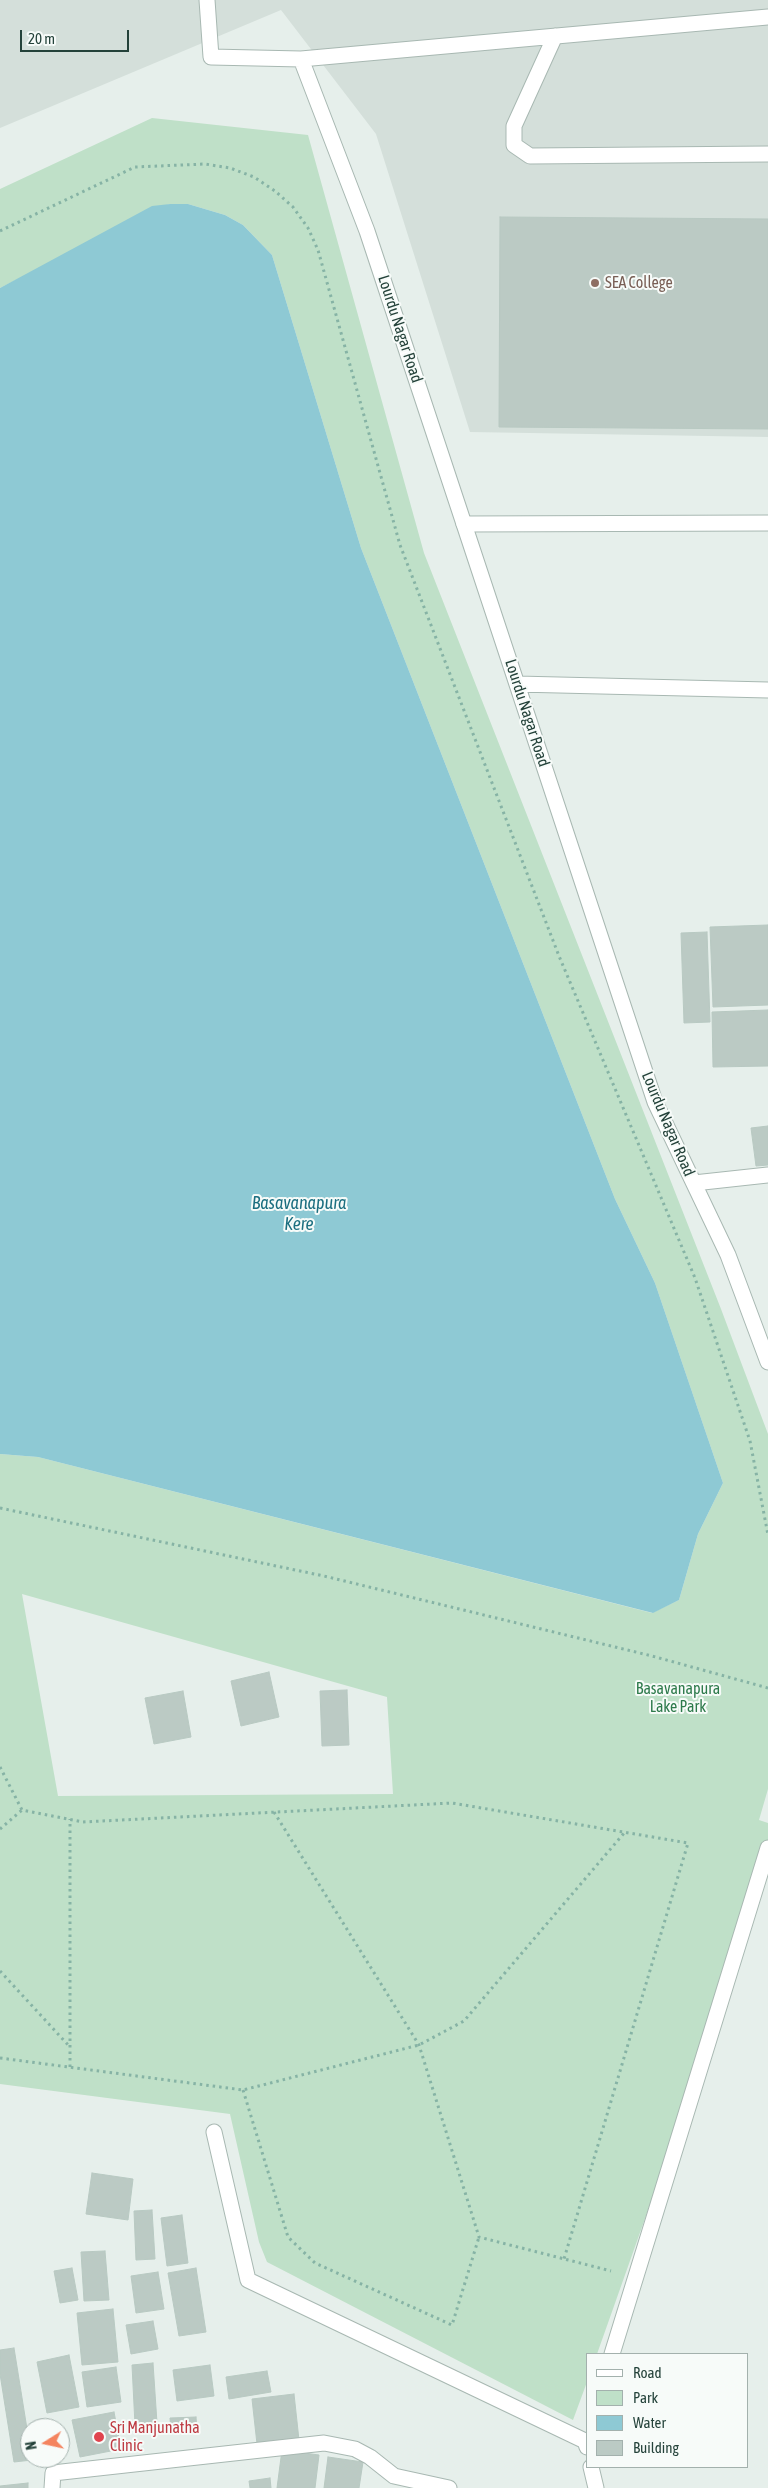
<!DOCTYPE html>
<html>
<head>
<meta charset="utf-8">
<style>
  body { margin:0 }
  #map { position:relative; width:768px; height:2488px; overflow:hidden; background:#e6efeb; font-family:"Asap Condensed",sans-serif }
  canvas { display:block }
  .legend { position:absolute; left:586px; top:2353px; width:162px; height:115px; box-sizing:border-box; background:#f7fbf9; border:1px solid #a3b1ad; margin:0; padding:6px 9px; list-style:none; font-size:15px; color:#24423a }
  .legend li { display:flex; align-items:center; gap:10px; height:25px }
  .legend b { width:25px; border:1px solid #a3b1ad }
  .north { position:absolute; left:20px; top:2418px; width:50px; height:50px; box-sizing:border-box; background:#f7fbf9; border:1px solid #a3b1ad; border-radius:50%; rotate:260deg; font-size:14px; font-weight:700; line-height:20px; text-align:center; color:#24423a }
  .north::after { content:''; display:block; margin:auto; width:18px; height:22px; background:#f4845f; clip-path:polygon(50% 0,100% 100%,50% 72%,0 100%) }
  .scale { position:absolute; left:20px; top:30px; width:109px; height:22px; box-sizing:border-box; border:2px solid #24423a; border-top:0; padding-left:6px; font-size:15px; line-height:18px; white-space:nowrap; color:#24423a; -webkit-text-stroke:4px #f7fbf9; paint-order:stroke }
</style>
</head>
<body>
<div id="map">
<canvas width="768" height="2488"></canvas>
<ul class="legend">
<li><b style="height:6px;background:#fff"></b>Road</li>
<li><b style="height:14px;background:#bfe0c8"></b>Park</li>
<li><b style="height:14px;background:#8ec9d4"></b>Water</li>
<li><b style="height:14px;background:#bbcac4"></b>Building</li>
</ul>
<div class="north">N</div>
<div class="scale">20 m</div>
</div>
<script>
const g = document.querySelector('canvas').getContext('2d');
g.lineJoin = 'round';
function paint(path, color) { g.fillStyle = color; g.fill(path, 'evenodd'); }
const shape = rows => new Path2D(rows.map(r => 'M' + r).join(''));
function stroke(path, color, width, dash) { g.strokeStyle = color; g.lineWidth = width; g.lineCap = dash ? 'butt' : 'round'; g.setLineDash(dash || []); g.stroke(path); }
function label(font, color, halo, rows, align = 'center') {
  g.font = font + ' "Asap Condensed",sans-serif'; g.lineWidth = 4; g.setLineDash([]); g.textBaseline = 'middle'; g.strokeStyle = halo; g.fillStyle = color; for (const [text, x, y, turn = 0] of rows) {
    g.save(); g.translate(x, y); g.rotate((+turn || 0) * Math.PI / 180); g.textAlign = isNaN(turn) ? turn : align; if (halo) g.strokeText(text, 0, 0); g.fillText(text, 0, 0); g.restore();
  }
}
paint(shape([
  [0,0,768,0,768,437,470,432,376,134,281,10,0,128]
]), '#d4dfda');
paint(shape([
  [152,118,308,135,424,553,721,1309,768,1434,768,1789,759,1820,768,1823,768,1871,597,2354,587,2354,587,2382,573,2420,267,2262,259,2242,230,2114,0,2084,0,1454,38,1457,652,1613,679,1600,698,1534,723,1483,655,1283,615,1199,361,548,272,255,243,225,225,215,188,204,169,204,0,288,0,189],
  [22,1594,387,1697,393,1794,58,1796]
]), '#bfe0c8');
paint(shape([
  [170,204,188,204,225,215,243,225,272,255,361,548,615,1199,655,1283,723,1483,698,1534,679,1600,653,1613,38,1457,0,1454,0,288,152,206]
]), '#8ec9d4');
const building = shape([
  [500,217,768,219,768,429,499,427,500,217],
  [768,925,768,1005,713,1007,710,927,768,925],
  [707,932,710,1022,684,1023,681,933,707,932],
  [768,1010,768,1066,713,1067,712,1012,768,1010],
  [768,1126,768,1165,756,1166,751,1128,768,1126],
  [269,1672,279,1717,241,1726,231,1681,269,1672],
  [347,1690,349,1745,322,1746,320,1691,347,1690],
  [183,1691,191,1737,154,1744,145,1698,183,1691],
  [92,2173,133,2179,128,2220,86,2214,92,2173],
  [152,2210,155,2259,136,2260,134,2211,152,2210],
  [182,2215,188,2263,167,2266,161,2218,182,2215],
  [105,2251,109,2300,84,2301,81,2252,105,2251],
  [72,2268,78,2300,60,2303,54,2271,72,2268],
  [196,2268,206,2332,179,2336,168,2273,196,2268],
  [158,2272,164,2309,136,2313,131,2276,158,2272],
  [113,2309,118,2362,82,2365,77,2313,113,2309],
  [153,2321,158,2349,131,2354,126,2325,153,2321],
  [14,2348,32,2460,14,2462,0,2374,0,2350,14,2348],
  [69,2355,79,2407,47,2413,37,2362,69,2355],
  [153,2363,157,2423,135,2425,132,2365,153,2363],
  [210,2365,214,2396,177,2401,173,2370,210,2365],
  [116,2367,121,2402,87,2407,82,2372,116,2367],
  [267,2371,271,2392,229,2399,226,2377,267,2371],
  [294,2394,299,2440,257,2444,252,2399,294,2394],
  [114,2412,121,2449,80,2457,72,2420,114,2412],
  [196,2417,197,2432,171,2433,170,2418,196,2417],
  [282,2450,319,2455,315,2488,277,2488,282,2450],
  [328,2457,363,2462,359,2488,324,2488,328,2457],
  [270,2478,271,2488,250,2488,249,2481,270,2478],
  [28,2483,28,2488,0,2488,0,2486,28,2483]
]);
paint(building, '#bbcac4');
stroke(building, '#b8c9c2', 1);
const lane = shape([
  [207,0,211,57,301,59,768,17],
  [555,36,514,126,514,145,530,156,768,154],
  [301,59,367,231,464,524]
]);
const street = shape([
  [768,523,464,524,655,1102,728,1255,768,1362],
  [517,684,768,690],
  [694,1183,768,1175],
  [214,2132,248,2280,585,2441,587,2447],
  [612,2354,768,1848],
  [591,2467,596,2488],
  [52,2488,53,2473,324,2443,355,2449,370,2457,394,2476,449,2488]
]);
stroke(lane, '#a8b8b2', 17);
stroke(street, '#a8b8b2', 17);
stroke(shape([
  [0,231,135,167,205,164,230,168,254,177,275,191,293,207,308,228,318,250,400,545,559,956,695,1278,750,1441,768,1535],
  [0,1508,324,1576,652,1656,768,1688],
  [0,1767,22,1810,83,1822,452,1803,688,1843,564,2259],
  [274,1812,419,2045,479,2237,611,2271],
  [0,1829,22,1810],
  [0,1971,70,2047],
  [0,2058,243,2090,419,2045,464,2021,625,1832],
  [70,2067,70,1819],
  [243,2090,288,2237,315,2263,452,2325,479,2237]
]), '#86b3a5', 3, [2.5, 4]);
stroke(lane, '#fff', 15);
stroke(street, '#fff', 15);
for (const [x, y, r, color] of [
  [595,283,5,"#8d6e63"],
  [99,2437,6,"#e0444e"]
]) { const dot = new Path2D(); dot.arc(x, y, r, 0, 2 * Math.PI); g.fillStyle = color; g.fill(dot); stroke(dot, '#f7fbf9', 2); }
label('16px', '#785e54', '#f7fbf9', [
  ["SEA College",605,283]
], 'left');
label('16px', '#24423a', '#f7fbf9', [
  ["Lourdu Nagar Road",400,329,72],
  ["Lourdu Nagar Road",527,713,72],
  ["Lourdu Nagar Road",668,1124,67]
]);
label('16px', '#2d7a4b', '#f7fbf9', [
  ["Basavanapura",678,1689],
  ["Lake Park",678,1707]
]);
label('16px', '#be3a42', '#f7fbf9', [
  ["Sri Manjunatha",110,2428],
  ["Clinic",110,2446]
], 'left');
label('italic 18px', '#1c6f80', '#f7fbf9', [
  ["Basavanapura",299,1203],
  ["Kere",299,1224]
]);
</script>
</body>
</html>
